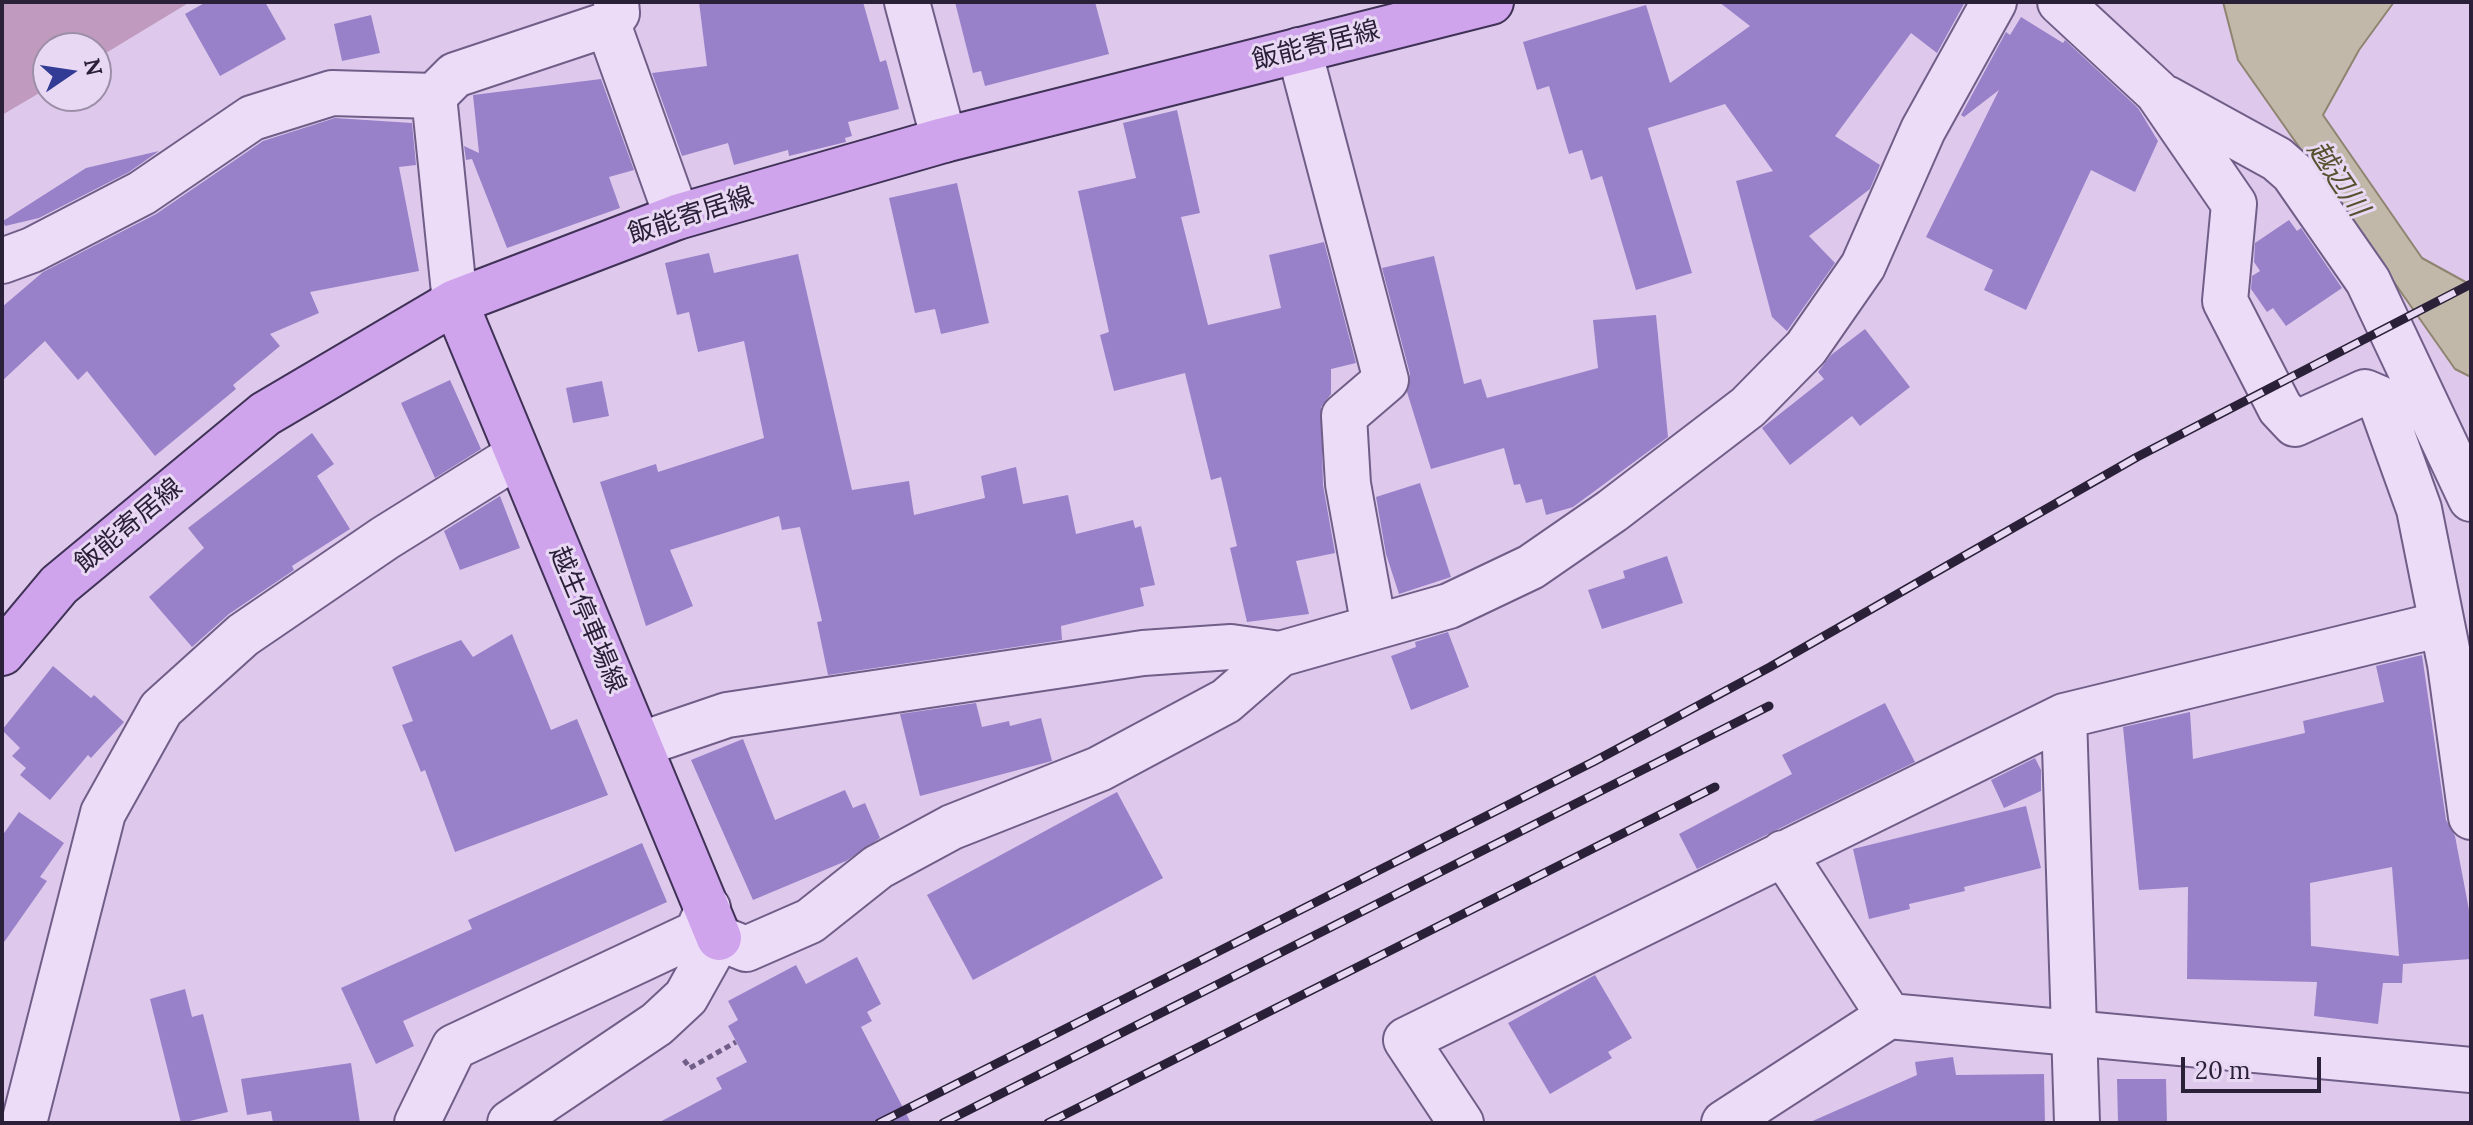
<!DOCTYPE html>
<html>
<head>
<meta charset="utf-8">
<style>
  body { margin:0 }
  #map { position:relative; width:2473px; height:1125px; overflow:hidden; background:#dec9ec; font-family:Lora,serif }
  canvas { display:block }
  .frame { position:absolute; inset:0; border:4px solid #2a2139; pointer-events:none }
  .north { position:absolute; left:32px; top:32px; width:80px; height:80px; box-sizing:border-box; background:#e9d8f4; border:2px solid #9d8fa9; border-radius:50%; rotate:77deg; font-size:22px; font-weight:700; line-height:32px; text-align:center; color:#2a2139 }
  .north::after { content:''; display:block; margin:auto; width:28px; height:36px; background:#323c94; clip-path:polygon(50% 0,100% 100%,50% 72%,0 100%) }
  .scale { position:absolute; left:2181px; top:1057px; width:140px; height:36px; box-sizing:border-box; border:4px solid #2a2139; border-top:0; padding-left:10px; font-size:24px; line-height:28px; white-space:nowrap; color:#2a2139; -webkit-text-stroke:6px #e9d8f4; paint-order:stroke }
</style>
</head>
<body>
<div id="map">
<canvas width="2473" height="1125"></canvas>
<div class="frame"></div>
<div class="north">N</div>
<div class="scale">20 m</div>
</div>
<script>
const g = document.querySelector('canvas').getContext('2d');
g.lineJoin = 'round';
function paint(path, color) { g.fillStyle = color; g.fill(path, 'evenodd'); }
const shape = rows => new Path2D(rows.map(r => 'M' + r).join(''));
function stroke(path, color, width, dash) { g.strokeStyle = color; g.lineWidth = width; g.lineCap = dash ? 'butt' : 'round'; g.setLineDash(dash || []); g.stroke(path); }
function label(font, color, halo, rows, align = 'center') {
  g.font = font + ' Lora,"Noto Sans JP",serif'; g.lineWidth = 6; g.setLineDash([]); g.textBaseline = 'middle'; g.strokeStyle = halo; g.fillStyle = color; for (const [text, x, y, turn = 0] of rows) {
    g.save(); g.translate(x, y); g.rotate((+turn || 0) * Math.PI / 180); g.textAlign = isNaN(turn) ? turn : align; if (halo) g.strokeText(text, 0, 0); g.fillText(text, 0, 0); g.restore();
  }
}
paint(shape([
  [2,2,190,2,96,59,96,48,48,48,48,88,2,115]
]), '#c09bbf');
const water = shape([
  [2223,2,2394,2,2359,50,2323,115,2422,258,2471,285,2471,377,2455,369,2238,60,2223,2]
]);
paint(water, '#c1b8a9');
stroke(water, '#8f8470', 2);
paint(shape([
  [206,2,265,2,286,39,220,76,185,14],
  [699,2,863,2,880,62,886,60,899,109,848,122,852,136,845,138,846,142,789,156,788,150,734,165,728,143,682,156,652,73,707,66],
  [955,2,1095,2,1109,54,985,86,981,71,973,73],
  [1719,2,1965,2,1937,53,1911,33,1835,136,1880,165,1870,189,1809,236,1835,263,1787,331,1772,317,1736,181,1773,171,1725,104,1648,128,1692,273,1636,290,1602,176,1591,180,1582,150,1569,154,1549,86,1537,90,1523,42,1646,5,1670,83,1750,26],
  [371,15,380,53,342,61,334,24],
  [2021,17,2063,43,2065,40,2138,108,2158,141,2135,192,2091,170,2026,310,1984,290,1993,270,1926,237,1999,90,1964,117,1961,115,2006,32,2010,35],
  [601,79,634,170,609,177,620,208,507,248,472,159,466,160,464,146,479,153,473,95],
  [1177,110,1200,213,1181,217,1208,325,1281,308,1269,255,1324,242,1356,363,1331,369,1331,394,1321,407,1323,485,1335,553,1296,561,1309,614,1247,622,1230,548,1237,546,1221,477,1211,480,1185,373,1114,391,1100,335,1109,332,1078,191,1136,178,1123,123],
  [335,118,412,123,416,165,399,167,419,271,310,292,319,313,270,334,280,346,233,385,236,389,155,456,87,371,78,380,45,341,2,381,2,307,43,272,156,214,263,141],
  [159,151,129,172,39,218,5,226,3,221,86,168],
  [957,183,989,323,941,334,935,309,915,313,889,198],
  [2289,220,2297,231,2301,228,2342,288,2286,326,2273,308,2267,312,2251,289,2252,276,2260,271,2254,262,2255,243],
  [709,253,714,273,798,254,852,490,909,481,914,515,985,498,981,476,1016,467,1023,504,1068,495,1076,534,1133,520,1135,528,1141,526,1155,585,1140,588,1144,606,1061,626,1062,640,828,675,817,622,822,621,800,527,782,530,779,516,670,550,693,606,646,626,600,482,656,464,658,472,764,438,744,341,698,352,689,312,677,315,665,263],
  [1434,256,1464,384,1481,379,1487,398,1598,368,1593,320,1656,315,1668,437,1573,507,1546,515,1542,499,1526,503,1520,484,1514,485,1504,448,1431,469,1407,392,1410,374,1382,268],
  [1865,329,1910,387,1860,426,1852,416,1790,465,1762,428,1824,379,1818,372,1831,355],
  [450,380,481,449,435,478,401,403],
  [602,381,609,416,573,423,566,388],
  [312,433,334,464,317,476,350,529,292,566,294,570,229,614,192,647,149,597,204,548,188,528],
  [1420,483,1451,577,1399,594,1386,554,1376,497],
  [500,496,520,548,460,570,444,531],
  [1667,556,1683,603,1602,629,1588,590,1625,578,1623,571],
  [1448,632,1469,687,1411,710,1391,656,1416,647,1415,642],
  [512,634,551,730,577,719,608,795,455,852,425,770,421,772,402,725,413,721,392,667,461,640,473,657],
  [2422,655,2446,820,2455,836,2469,910,2471,959,2403,964,2402,983,2383,983,2378,1024,2314,1016,2317,982,2187,979,2188,887,2139,890,2123,727,2190,712,2193,759,2305,733,2303,721,2384,702,2376,666],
  [2392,867,2399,956,2311,946,2310,883],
  [53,666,91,698,94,695,124,722,91,758,88,755,50,800,20,775,26,768,12,756,20,748,2,730],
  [976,703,982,727,1009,721,1010,726,1041,718,1052,761,920,796,900,714],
  [1885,703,1915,762,1697,869,1679,834,1792,774,1782,755],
  [743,739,775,820,845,790,853,808,865,803,880,838,846,861,753,900,691,760],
  [2035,758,2041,770,2041,791,2004,808,1991,780],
  [1117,792,1163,878,973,980,927,895],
  [2026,806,2041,868,1964,887,1965,891,1909,904,1910,909,1869,919,1853,849],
  [19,812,64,843,40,877,47,881,2,945,2,836],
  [642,843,667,902,403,1021,414,1046,376,1064,341,988,472,929,468,920],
  [857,957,881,1004,867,1012,872,1021,861,1027,911,1123,658,1123,722,1089,716,1078,747,1062,728,1026,738,1020,728,1001,796,965,806,984],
  [1595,975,1632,1038,1608,1052,1612,1058,1550,1094,1508,1023],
  [185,989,192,1017,203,1014,228,1112,181,1123,150,999],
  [1953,1057,1956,1075,2044,1074,2045,1123,1808,1123,1917,1075,1915,1062],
  [351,1063,360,1123,273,1123,271,1111,247,1115,241,1079],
  [2117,1079,2166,1079,2167,1123,2118,1123]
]), '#9881c8');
const minor = shape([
  [907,2,944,140],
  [2060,2,2157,92,2234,204,2225,301,2280,408,2295,424,2365,392,2379,398,2419,509,2450,664,2471,817],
  [608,24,677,217],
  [1299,50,1386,380,1344,416,1348,484,1374,627],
  [434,96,455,302],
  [2166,98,2277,159,2293,173,2368,281,2471,499],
  [2,261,32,250,142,193,252,118,332,93,434,96,455,75,608,24,617,13,616,2],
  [2064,716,2077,1123],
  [639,745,727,715,1143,653,1231,647,1280,654],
  [1783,853,1889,1016],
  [24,1123,103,813,161,709,243,635,385,538,518,455],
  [417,1123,454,1047,697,933,708,908],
  [510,1123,657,1024,686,997,719,938,746,949,810,921,878,867,952,827,1099,769,1226,701,1280,654,1449,606,1531,567,1612,511,1748,407,1806,348,1863,266,1923,130,1994,2],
  [1461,1123,1406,1040,2064,716,2442,624],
  [1724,1123,1889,1016,2471,1070]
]);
const major = shape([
  [455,302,719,938],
  [2,653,59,585,265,414,455,302,677,217,944,140,1491,2]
]);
stroke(minor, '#705e88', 48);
stroke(major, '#3f3256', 48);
stroke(shape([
  [684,1060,690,1068,736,1042]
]), '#705e88', 5, [6, 4]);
stroke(minor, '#eddcf7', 44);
stroke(major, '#cfa4ed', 44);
const rail = shape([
  [879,1123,1593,762,1770,667,2137,457,2471,284],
  [943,1123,1769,706],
  [1048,1123,1715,787]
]);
stroke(rail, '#2a2139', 9);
stroke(rail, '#e9d8f4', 6, [18]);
label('26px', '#2a2139', '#e9d8f4', [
  ["飯能寄居線",1316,46,-14],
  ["飯能寄居線",691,216,-18],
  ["飯能寄居線",129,526,-40],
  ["越生停車場線",587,620,67]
]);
label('italic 28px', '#585231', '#e9d8f4', [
  ["越辺川",2337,179,56]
]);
</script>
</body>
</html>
